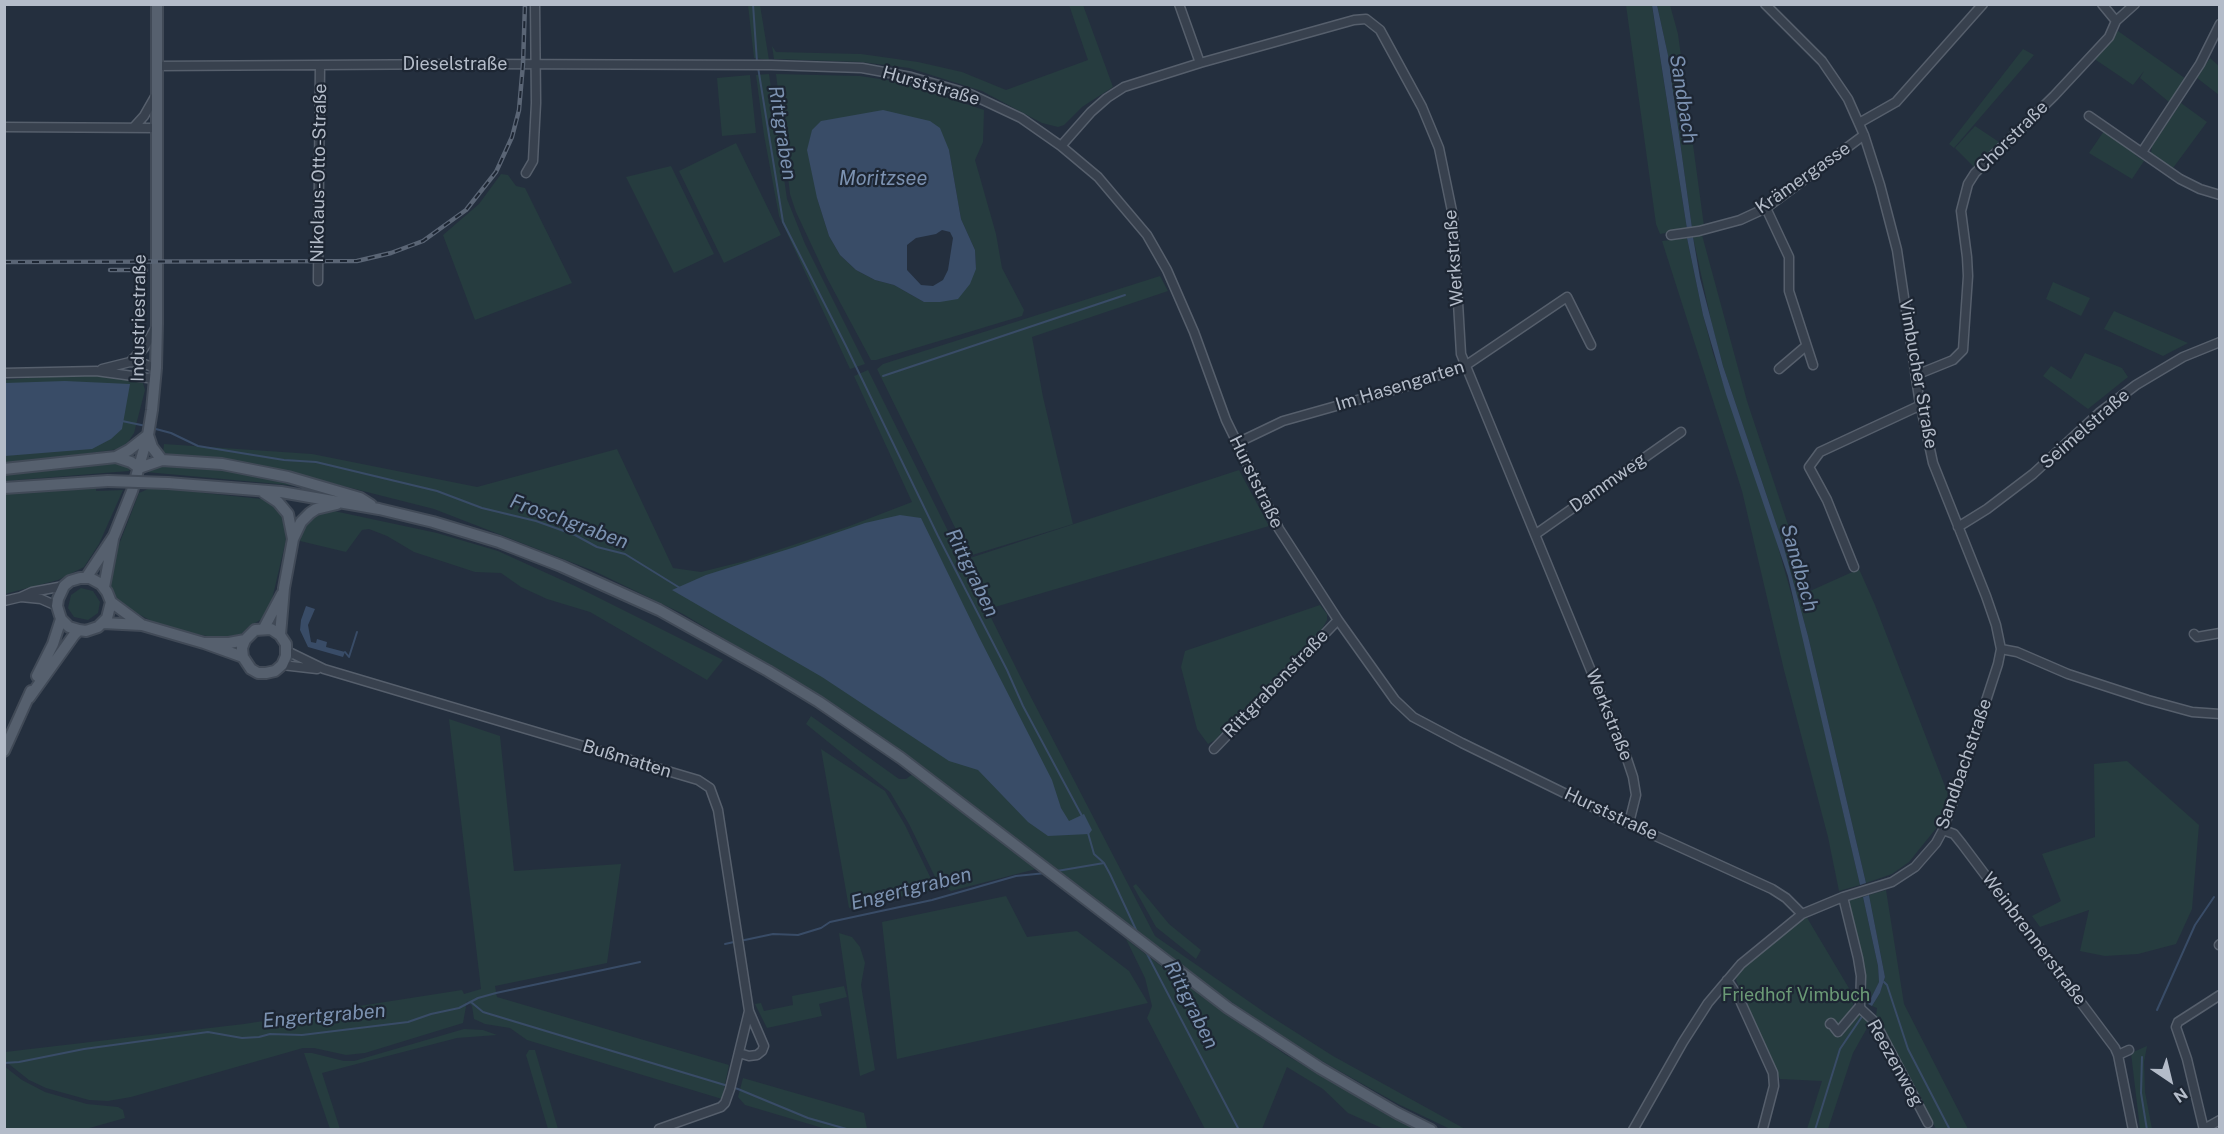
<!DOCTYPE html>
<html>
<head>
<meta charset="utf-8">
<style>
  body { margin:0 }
  #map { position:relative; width:2224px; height:1134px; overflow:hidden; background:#242f3e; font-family:"Public Sans",sans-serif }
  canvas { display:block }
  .frame { position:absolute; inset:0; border:6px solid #b4bcc9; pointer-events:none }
  .north { position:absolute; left:2140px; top:1050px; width:60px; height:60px; -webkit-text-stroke:4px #1d2633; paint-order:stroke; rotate:145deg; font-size:16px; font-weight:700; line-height:24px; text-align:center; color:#b4bcc9 }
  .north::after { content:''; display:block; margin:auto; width:21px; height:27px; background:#b4bcc9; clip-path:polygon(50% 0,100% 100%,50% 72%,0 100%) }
</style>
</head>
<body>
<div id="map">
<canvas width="2224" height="1134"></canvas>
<div class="frame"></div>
<div class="north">N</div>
</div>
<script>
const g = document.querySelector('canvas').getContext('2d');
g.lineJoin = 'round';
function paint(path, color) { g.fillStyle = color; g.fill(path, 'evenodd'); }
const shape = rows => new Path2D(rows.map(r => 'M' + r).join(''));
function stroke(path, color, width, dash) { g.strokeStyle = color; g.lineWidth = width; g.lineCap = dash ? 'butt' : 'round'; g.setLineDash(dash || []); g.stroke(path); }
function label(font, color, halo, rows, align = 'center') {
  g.font = font + ' "Public Sans",sans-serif'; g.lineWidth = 4.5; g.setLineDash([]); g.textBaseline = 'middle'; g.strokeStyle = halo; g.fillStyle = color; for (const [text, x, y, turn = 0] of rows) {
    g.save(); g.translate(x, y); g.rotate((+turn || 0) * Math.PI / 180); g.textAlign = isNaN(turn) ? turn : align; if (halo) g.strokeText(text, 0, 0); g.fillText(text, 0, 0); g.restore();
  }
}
paint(shape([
  [748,5,760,5,769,60,754,58],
  [1069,5,1083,5,1113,87,1082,107,1064,125,1058,127,1042,123,982,91,909,68,861,62,774,59,772,46,776,52,861,54,918,62,962,72,1006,90,1088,60],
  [1626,5,1652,5,1652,6,1687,229,1660,234,1656,224],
  [1657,5,1670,5,1678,34,1704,226,1692,228,1668,55],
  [2118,31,2186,79,2169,102,2140,78,2144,71,2133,85,2093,58],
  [2023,49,2034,55,1954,148,1949,144],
  [2210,58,2219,66,2219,95,2197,78],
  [769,74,787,199,805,244,865,364,850,369,779,216,764,135,756,75],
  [776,74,860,76,900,82,984,110,983,142,975,160,996,234,1002,268,1024,310,1022,316,876,360,871,360,827,278,796,212,790,194],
  [949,150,961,219,975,250,976,269,924,302,894,285,875,280,856,270,840,255,829,236,817,198],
  [750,75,756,133,722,136,717,78],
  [2181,103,2207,122,2173,168,2155,157,2151,153,2152,146],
  [1975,126,1999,142,1974,167,1955,148],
  [2104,131,2137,152,2135,155,2144,161,2132,179,2089,153],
  [736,143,781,235,724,263,679,171],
  [671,166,714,254,674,273,626,177],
  [501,174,508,175,516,186,525,188,572,283,475,320,443,235,479,204],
  [1702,235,1747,401,1810,591,1859,569,1875,605,1948,794,1938,826,1909,862,1892,874,1866,883,1808,636,1783,544,1723,366,1712,325,1693,237],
  [1687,238,1703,315,1713,353,1771,522,1802,632,1860,885,1839,891,1828,837,1784,670,1742,491,1662,241],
  [1160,276,1168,291,1032,337,1043,397,1073,524,969,556,877,369,883,364],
  [2053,282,2090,298,2081,316,2046,299],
  [2114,311,2188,343,2163,356,2104,329],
  [2085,353,2122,368,2128,377,2088,409,2043,376,2051,366,2071,379],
  [868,370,1021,678,1155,936,1267,1014,1333,1056,1465,1129,1450,1129,1398,1104,1320,1060,1266,1026,1200,980,903,752,828,701,683,614,594,571,434,509,268,467,163,453,164,444,312,454,477,487,617,449,673,568,701,572,745,561,847,527,912,502,854,376],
  [62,375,129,377,138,379,143,383,145,390,134,433,128,442,119,449,5,465,5,380],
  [114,459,128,464,130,468,129,471,5,481,5,474],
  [159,462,246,472,321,488,146,472,148,466],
  [1239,470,1269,526,995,607,970,558],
  [184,487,204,493,262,499,275,505,283,515,286,540,270,608,262,619,248,627,241,634,219,638,183,632,157,624,118,603,111,586,109,579,113,560,139,493,150,488],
  [96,488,96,491,123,490,99,544,84,567,58,580,5,594,5,494],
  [334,511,437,533,498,551,575,586,723,660,707,680,590,612,547,599,521,587,501,573,475,572,414,552,387,536,369,529,362,530,346,552,300,541,303,529,310,520,321,513],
  [81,588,93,591,100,602,98,613,88,620,74,617,68,608,71,595],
  [1320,605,1327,614,1327,620,1322,629,1215,740,1208,744,1197,729,1181,667,1185,651],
  [811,716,899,779,906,779,914,773,1036,869,951,891,938,883,909,824,890,792,806,724],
  [449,719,500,736,514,871,621,864,607,963,495,986,497,997,729,1065,722,1099,527,1040,510,1028,485,1024,474,1019,472,1006,467,1001,463,1023,365,1053,346,1055,314,1048,303,1048,131,1097,108,1101,89,1100,46,1088,29,1080,5,1061,5,1052,244,1024,462,990,464,994,481,989],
  [821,749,885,791,905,825,936,889,849,908],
  [2127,761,2199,825,2192,909,2176,944,2138,954,2105,956,2080,951,2089,910,2040,927,2032,916,2061,901,2042,854,2095,837,2094,764],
  [1136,884,1169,924,1201,950,1196,959,1156,927,1133,886],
  [1886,890,1904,1004,1968,1129,1936,1129,1876,1016,1877,1008,1872,1006,1880,993,1885,977,1869,895],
  [1006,896,1027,937,1077,931,1129,971,1148,1003,897,1059,882,922],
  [1863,897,1878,966,1879,982,1868,1004,1865,1003,1865,984,1859,943,1849,900],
  [1806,916,1853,995,1853,1007,1848,1019,1837,1028,1842,1035,1860,1012,1871,1021,1853,1053,1828,1129,1807,1129,1822,1081,1780,1079,1736,980,1738,973,1765,945],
  [839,933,852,937,860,947,865,963,861,985,875,1070,860,1076],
  [1126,939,1178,979,1286,1055,1414,1129,1384,1129,1348,1113,1323,1089,1287,1067,1262,1129,1205,1129,1147,1018,1152,1006,1145,978],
  [844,986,847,997,819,1004,822,1016,767,1028,755,1004,761,1003,764,1011,793,1005,792,996],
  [464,1029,483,1030,497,1035,457,1038,322,1073,340,1129,330,1129,304,1053,312,1053,344,1061,354,1061],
  [2147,1046,2144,1062,2145,1092,2152,1129,2140,1129,2131,1053],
  [529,1050,535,1050,558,1129,548,1129,526,1055],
  [4,1066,22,1080,45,1092,87,1104,118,1107,123,1110,125,1118,86,1129,5,1129],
  [743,1078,864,1113,867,1129,826,1129,745,1105,738,1097]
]), '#263c3f');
paint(shape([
  [1652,5,1657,5,1668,55,1692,228,1687,229],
  [883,110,930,121,940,128,949,150,961,219,975,250,976,269,970,284,958,299,940,302,924,302,894,285,875,280,856,270,840,255,829,236,817,198,807,150,812,130,821,121],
  [942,230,950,232,953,238,948,270,943,280,933,286,921,285,907,270,907,245,916,238,936,234],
  [1693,237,1700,278,1723,366,1783,544,1808,636,1866,883,1860,885,1788,576,1726,394,1703,315,1687,238],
  [65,381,130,384,122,429,111,439,92,449,5,456,5,383],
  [900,515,921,518,979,637,1052,780,1061,808,1069,821,1084,814,1092,830,1089,834,1048,836,1028,822,978,770,949,761,822,677,672,590,706,575,795,547,865,523],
  [306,606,315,609,308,625,311,642,316,643,317,639,327,642,326,647,345,652,343,657,308,647,300,630,301,620],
  [1869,895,1885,977,1880,993,1872,1006,1868,1004,1879,982,1878,966,1863,897]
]), '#394c67');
stroke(shape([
  [753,4,757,62],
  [758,67,783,222,846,346,938,536,1007,670,1023,706,1082,816],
  [883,376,1125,295],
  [122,421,146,426],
  [152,428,171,433,198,446,284,460,316,462,437,491,482,508,536,521,575,535,597,547,625,554,680,588],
  [345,652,349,657,357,632],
  [1088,833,1094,854,1104,863,1110,874,1138,934],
  [1057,871,1104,863],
  [740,941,773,934,798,935,821,928,830,922,932,900,1016,876,1046,873],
  [725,944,734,942],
  [1145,950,1239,1130],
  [1884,982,1887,985,1908,1049,1950,1130],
  [471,1002,483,1012,738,1089,808,1118,850,1130],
  [2157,1010,2195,925,2214,897],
  [2142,1057,2141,1093,2147,1130],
  [4,1063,19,1062,84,1049,208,1032,242,1038,259,1037,270,1034,302,1035,408,1022,431,1014,459,1008,478,998,496,993,640,962],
  [1815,1130,1840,1049,1863,1015]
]), '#394c67', 2);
const minor = shape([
  [1179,4,1200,63],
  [2116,21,2135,4],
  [157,66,472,64,771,65,862,68,911,77,970,94,1021,118,1061,146,1098,177,1147,235,1167,270,1194,332,1226,420,1279,529,1338,620,1395,700,1413,717,1462,743,1603,812,1772,889,1786,898,1802,914],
  [2089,116,2180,179,2200,189,2220,195],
  [1859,123,1896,102,1983,4],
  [4,127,157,128],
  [134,127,144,116,156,95],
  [1061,146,1091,112,1107,98,1124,87,1200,63,1354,20,1366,19,1380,30,1422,107,1439,148,1453,216,1461,354,1626,756,1633,777,1636,795,1629,823],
  [2142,152,2200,64,2220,24],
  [526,173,533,161,536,103,535,4],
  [1766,208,1789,257,1789,291,1813,365],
  [1671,235,1699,231,1740,220,1766,208,1864,135],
  [318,281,320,65],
  [130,362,144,348,156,327],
  [102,369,130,362,141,363,156,368],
  [1779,369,1806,346],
  [4,373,96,371,155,379],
  [1916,375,1953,360,1963,350,1968,276,1967,257,1961,211,1968,184,1975,173,2054,96,2109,37,2116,21,2102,4],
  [1237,443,1283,421,1407,386,1465,366,1567,297,1591,345],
  [1958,527,1987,509,2033,474,2099,413,2136,385,2183,357,2220,342],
  [1536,534,1681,432],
  [1854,567,1827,500,1809,467,1820,452,1921,405],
  [21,597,41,599,57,606],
  [4,601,21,597,32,592,64,586],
  [2194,634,2197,637,2220,633],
  [2001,649,2017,652,2068,674,2148,700,2192,712,2220,714],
  [287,651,324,669,681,775,698,780,710,788,718,810,749,1011,764,1046,762,1051,757,1055,749,1056,739,1053],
  [282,665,317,669],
  [1214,749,1338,620],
  [1943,830,1954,834,1962,844,2115,1048,2118,1055,2133,1130],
  [2219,945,2220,944],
  [1727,980,1738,996,1773,1073,1774,1086,1763,1128],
  [1860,1006,1861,1009,1875,1022,1928,1123],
  [1830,1024,1831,1023,1838,1032,1860,1006,1861,976,1858,958,1843,897],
  [2118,1055,2129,1050],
  [659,1129,721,1107,725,1103,730,1089,749,1011],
  [2204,1129,2220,1120],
  [1633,1130,1683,1042,1708,1003,1741,964,1802,914,1843,897,1892,882,1915,867,1936,843,1943,830,1953,802,1998,664,2001,649,1996,625,1986,596,1933,463,1919,398,1897,250,1880,185,1864,135,1848,99,1822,61,1765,4],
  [2204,1130,2187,1059,2176,1027,2178,1022,2220,995]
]);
const major = shape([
  [148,435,152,447,162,460],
  [116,457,129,450,148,435],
  [139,468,162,460,222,464,288,477,360,498,371,505],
  [4,469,116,457,131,462,139,468],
  [168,483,281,492,379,509,433,522,499,542,561,566,659,610,768,671,819,702,901,758,1228,1008,1320,1068,1397,1113,1431,1130],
  [4,488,108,481],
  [263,492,278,502,288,514,293,539],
  [86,578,114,536,132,491,148,435,152,410,156,368,157,324,157,4],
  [104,587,113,539],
  [111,602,142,625],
  [103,623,142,625,204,643,243,657],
  [264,628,282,594],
  [280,635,284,588,293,539,301,522,310,513,316,509,337,504],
  [204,643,229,643,245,640,255,630,271,629,280,635,286,644,286,656,282,665,275,671,266,673,258,673,251,669,243,657,242,648,245,640],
  [37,676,53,644,61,619],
  [29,698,74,635,79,630,86,631,98,627,107,618,111,602,107,592,101,584,90,578,80,578,70,581,64,586,58,599,57,606,61,619,69,627,79,630],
  [4,751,31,691]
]);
stroke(minor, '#565f6c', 11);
stroke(major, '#414a57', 14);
stroke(minor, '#38414e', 8);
stroke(major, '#56606e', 10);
const rail = shape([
  [4,262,357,261,391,253,423,241,466,210,496,172,512,137,519,110,523,64,525,4],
  [110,270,146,270]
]);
stroke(rail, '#5a6575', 4.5);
stroke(rail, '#1d2633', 2, [7]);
const majorBridge = shape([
  [108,481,168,483]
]);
stroke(majorBridge, '#414a57', 14, []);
stroke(majorBridge, '#56606e', 10);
label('18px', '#b4bcc9', '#1d2633', [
  ["Dieselstraße",455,64],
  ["Hurststraße",931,86,16],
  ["Chorstraße",2012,137,-45],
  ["Nikolaus-Otto-Straße",319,173,-89],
  ["Krämergasse",1803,178,-35],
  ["Werkstraße",1454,258,-94],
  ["Industriestraße",139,318,-89],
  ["Vimbucher Straße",1918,374,80],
  ["Im Hasengarten",1400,386,-17],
  ["Seimelstraße",2085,429,-41],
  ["Hurststraße",1256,482,64],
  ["Dammweg",1608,483,-35],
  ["Rittgrabenstraße",1276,684,-46],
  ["Werkstraße",1609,715,68],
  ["Bußmatten",627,759,17],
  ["Sandbachstraße",1964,764,-71],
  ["Hurststraße",1611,814,25],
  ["Weinbrennerstraße",2034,939,53],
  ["Reezenweg",1895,1063,61]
]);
label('18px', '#6b9a76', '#1d2633', [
  ["Friedhof Vimbuch",1796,995]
]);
label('italic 20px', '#7c92b1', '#1d2633', [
  ["Sandbach",1683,99,81],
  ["Rittgraben",782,133,81],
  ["Moritzsee",883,179],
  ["Froschgraben",569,522,20],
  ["Sandbach",1799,568,74],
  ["Rittgraben",972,573,64],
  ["Engertgraben",911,889,-14],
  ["Rittgraben",1191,1005,63],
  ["Engertgraben",324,1016,-5]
]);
</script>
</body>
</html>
